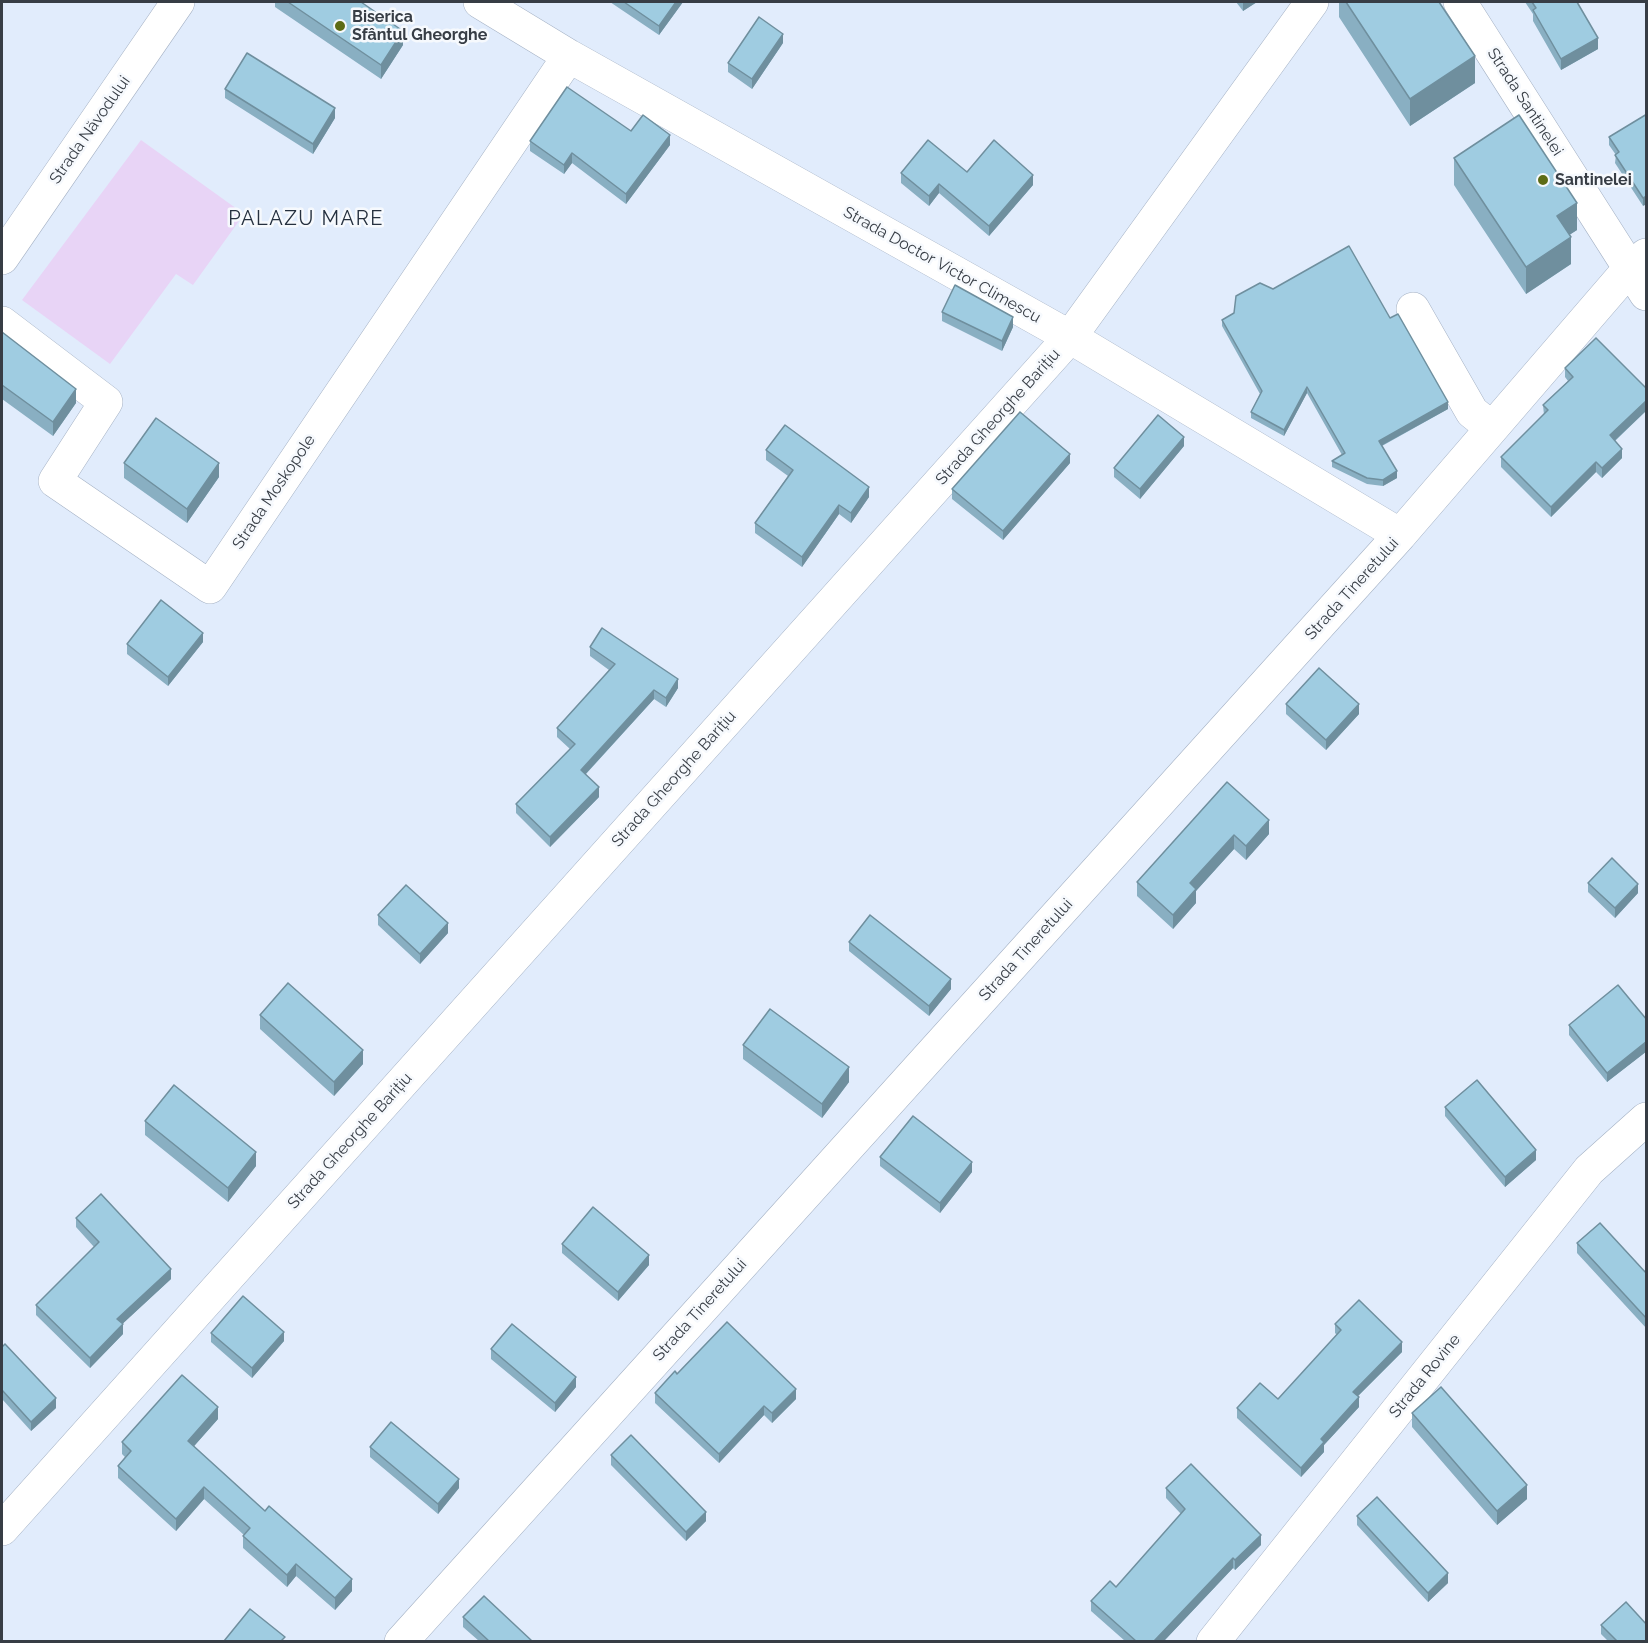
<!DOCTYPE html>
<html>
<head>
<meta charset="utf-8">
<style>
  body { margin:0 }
  #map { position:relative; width:1648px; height:1643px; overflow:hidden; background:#e1ecfc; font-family:Raleway,sans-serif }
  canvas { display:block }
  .frame { position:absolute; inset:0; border:3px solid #373d45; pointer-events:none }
</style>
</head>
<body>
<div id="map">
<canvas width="1648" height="1643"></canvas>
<div class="frame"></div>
</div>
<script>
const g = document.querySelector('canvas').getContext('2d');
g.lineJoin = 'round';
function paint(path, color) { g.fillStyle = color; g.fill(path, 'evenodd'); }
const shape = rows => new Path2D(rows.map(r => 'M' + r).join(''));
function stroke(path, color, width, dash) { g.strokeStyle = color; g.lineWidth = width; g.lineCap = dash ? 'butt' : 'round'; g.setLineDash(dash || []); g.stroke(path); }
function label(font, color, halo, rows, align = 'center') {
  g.font = font + ' Raleway,sans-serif'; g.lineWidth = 5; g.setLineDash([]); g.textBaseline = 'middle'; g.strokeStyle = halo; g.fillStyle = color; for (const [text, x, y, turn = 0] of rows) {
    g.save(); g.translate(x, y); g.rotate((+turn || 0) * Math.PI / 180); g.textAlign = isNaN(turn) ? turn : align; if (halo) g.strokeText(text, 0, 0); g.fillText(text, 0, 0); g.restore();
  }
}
paint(shape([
  [141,140,244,214,193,285,176,274,110,364,22,300]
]), '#e8d4f6');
const minor = shape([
  [480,2,569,56,1070,337,1400,535],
  [1460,2,1646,294],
  [2,258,178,2],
  [1413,309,1472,412,1492,428],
  [2,323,106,402,55,481,210,587,569,56],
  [2,1529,1070,337,1312,2],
  [401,1642,1400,535,1630,268,1646,255],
  [1213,1642,1589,1170,1646,1119]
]);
stroke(minor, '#a4b1c4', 34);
stroke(minor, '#fff', 33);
paint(shape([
  [275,2,361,2,403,45,381,79,275,7],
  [610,2,683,2,659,35],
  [1236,2,1257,2,1243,11],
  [1339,2,1439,2,1475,83,1410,126,1339,17],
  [1525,2,1577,2,1598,49,1561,70,1533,21,1533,14],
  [783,43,752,89,728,72,728,63],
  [225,89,335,118,313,154,225,98],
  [1647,114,1643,206,1615,163,1616,155,1609,145,1609,137],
  [631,131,670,145,626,204,572,163,564,174,530,151,530,141],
  [1454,158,1577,230,1569,235,1571,264,1526,294,1454,185],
  [967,172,1033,185,989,236,939,193,929,206,901,183,901,173],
  [1273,289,1390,318,1448,409,1382,446,1397,478,1383,486,1367,484,1332,467,1332,461,1342,455,1307,393,1284,436,1251,418,1251,412,1260,394,1222,326,1222,320],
  [942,312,1013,327,1002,351,942,321],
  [2,332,76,403,53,436,2,399],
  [1565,368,1647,389,1647,410,1615,441,1622,458,1602,478,1596,472,1551,517,1501,467,1501,457,1544,415,1543,405,1568,381,1565,377],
  [1184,446,1140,499,1114,477,1114,468],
  [766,450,869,497,851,523,839,514,802,567,755,533,755,523,788,476,766,460],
  [124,463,219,477,187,523,124,478],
  [1070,463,1003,540,952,499,952,489],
  [203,642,168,686,127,654,127,644],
  [590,647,678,688,666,707,654,699,586,774,599,797,550,847,516,813,516,804,570,749,557,737,557,728,609,670,590,656],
  [1286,704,1359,714,1326,750,1286,714],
  [1227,782,1269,834,1246,860,1234,849,1196,891,1196,903,1173,929,1137,896,1137,882],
  [1588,883,1638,893,1615,918,1588,892],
  [378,915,448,933,420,964,378,925],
  [849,942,951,989,929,1016,849,951],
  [260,1015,363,1064,334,1096,260,1029],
  [1647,1020,1647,1051,1607,1082,1569,1035,1569,1025],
  [743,1045,849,1082,822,1118,743,1059],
  [1445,1107,1536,1160,1505,1187,1445,1116],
  [145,1121,256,1166,228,1202,145,1135],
  [880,1157,972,1172,940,1213,880,1166],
  [76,1218,171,1279,122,1324,123,1334,90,1368,36,1315,36,1305,94,1247,76,1227],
  [1577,1243,1647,1274,1647,1329,1577,1253],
  [562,1244,649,1265,618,1301,562,1253],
  [1335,1324,1402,1352,1358,1396,1359,1407,1324,1445,1324,1452,1301,1477,1237,1418,1237,1408,1278,1399,1337,1335,1335,1333],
  [211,1333,284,1341,252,1378,211,1342],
  [2,1347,56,1408,31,1431,2,1399],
  [491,1349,576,1387,555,1412,491,1359],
  [677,1374,796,1399,772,1423,764,1415,719,1463,655,1403,655,1393],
  [1412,1413,1527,1499,1497,1525,1412,1427],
  [218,1419,194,1446,352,1591,335,1610,296,1576,287,1587,243,1548,243,1536,244,1535,204,1499,176,1531,118,1478,118,1466,125,1457,122,1454,122,1442],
  [370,1447,459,1488,438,1514,370,1457],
  [611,1455,706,1521,686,1541,611,1465],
  [1166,1488,1261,1545,1235,1570,1233,1568,1164,1641,1125,1641,1091,1611,1091,1601,1116,1587,1181,1514,1166,1498],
  [1357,1516,1448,1583,1428,1602,1357,1525],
  [463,1617,532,1641,479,1641,463,1627],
  [1601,1625,1647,1641,1608,1641,1601,1634]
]), '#89afc2');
paint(shape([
  [676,2,683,2,659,35,659,26],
  [1243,2,1257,2,1243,11],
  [403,31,403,45,381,79,381,65],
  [783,34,783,43,752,89,752,79],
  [1598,38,1598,49,1561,70,1561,59],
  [1475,56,1475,83,1410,126,1410,99],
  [335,108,335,118,313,154,313,144],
  [670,135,670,145,626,204,626,194],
  [572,153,572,163,564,174,564,165],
  [1033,175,1033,185,989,236,989,226],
  [939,184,939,193,929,206,929,196],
  [1647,196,1647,204,1643,206,1643,198],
  [1577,203,1577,230,1557,243,1557,216],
  [1571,237,1571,264,1526,294,1526,267],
  [1013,317,1013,327,1002,351,1002,341],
  [1307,387,1307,393,1284,436,1284,430],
  [76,389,76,403,53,436,53,422],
  [1647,400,1647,410,1610,445,1610,435],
  [1448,402,1448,409,1379,447,1379,441],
  [1184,437,1184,446,1140,499,1140,489],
  [1622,449,1622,458,1602,478,1602,468],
  [1070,454,1070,463,1003,540,1003,531],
  [1596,462,1596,472,1551,517,1551,507],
  [219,463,219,477,187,523,187,509],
  [1397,471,1397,478,1383,486,1383,480],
  [869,487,869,497,851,523,851,513],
  [839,505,839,514,802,567,802,557],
  [203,633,203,642,168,686,168,677],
  [678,679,678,688,666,707,666,698],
  [654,690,654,699,581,779,581,770],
  [1359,704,1359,714,1326,750,1326,740],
  [599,787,599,797,550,847,550,837],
  [1269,820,1269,834,1246,860,1246,846],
  [1234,835,1234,849,1196,891,1196,903,1173,929,1173,915,1190,883],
  [1638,884,1638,893,1615,918,1615,908],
  [448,923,448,933,420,964,420,954],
  [951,979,951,989,929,1016,929,1006],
  [1647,1041,1647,1051,1607,1082,1607,1073],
  [363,1050,363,1064,334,1096,334,1082],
  [849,1067,849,1082,822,1118,822,1104],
  [1536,1150,1536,1160,1505,1187,1505,1177],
  [256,1152,256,1166,228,1202,228,1188],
  [972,1162,972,1172,940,1213,940,1203],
  [649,1255,649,1265,618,1301,618,1292],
  [171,1269,171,1279,117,1329,117,1319],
  [123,1324,123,1334,90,1368,90,1358],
  [284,1332,284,1341,252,1378,252,1368],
  [1402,1342,1402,1352,1353,1401,1353,1392],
  [576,1377,576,1387,555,1412,555,1403],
  [796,1389,796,1399,772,1423,772,1413],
  [1359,1397,1359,1407,1324,1445,1324,1452,1301,1477,1301,1468,1321,1439],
  [56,1398,56,1408,31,1431,31,1422],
  [764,1406,764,1415,719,1463,719,1454],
  [218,1407,218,1419,188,1453,188,1441],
  [459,1479,459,1488,438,1514,438,1504],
  [1527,1485,1527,1499,1497,1525,1497,1511],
  [204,1487,204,1499,176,1531,176,1519],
  [706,1512,706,1521,686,1541,686,1532],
  [1261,1535,1261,1545,1235,1570,1235,1560],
  [1233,1558,1233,1568,1164,1641,1154,1641],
  [296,1564,296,1576,287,1587,287,1575],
  [1448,1573,1448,1583,1428,1602,1428,1593],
  [352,1579,352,1591,335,1610,335,1598]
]), '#6f8f9e');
const building = shape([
  [288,2,361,2,403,31,381,65,288,2],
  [624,2,676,2,659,26,624,2],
  [1346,2,1439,2,1475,56,1410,99,1346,2],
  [1532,2,1577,2,1598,38,1561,59,1533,10,1536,8,1532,2],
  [759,17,783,34,752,79,728,63,759,17],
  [247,53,335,108,313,144,225,89,247,53],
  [567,87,631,131,643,115,670,135,626,194,572,153,564,165,530,141,567,87],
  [1647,114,1647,196,1643,198,1615,155,1619,152,1609,137,1647,114],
  [1519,115,1577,203,1557,216,1571,237,1526,267,1454,158,1519,115],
  [928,140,967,172,994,140,1033,175,989,226,939,184,929,196,901,173,928,140],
  [1349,246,1390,318,1398,314,1448,402,1379,441,1397,471,1383,480,1367,478,1332,461,1345,453,1307,387,1284,430,1251,412,1262,391,1222,320,1234,313,1236,296,1260,283,1273,289,1349,246],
  [955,285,1013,317,1002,341,942,312,955,285],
  [2,332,76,389,53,422,2,385,2,332],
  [1596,338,1647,389,1647,400,1610,435,1622,449,1602,468,1596,462,1551,507,1501,457,1548,410,1543,405,1573,377,1565,368,1596,338],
  [1020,412,1070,454,1003,531,952,489,1020,412],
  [1158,415,1184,437,1140,489,1114,468,1158,415],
  [156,418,219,463,187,509,124,463,156,418],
  [785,425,869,487,851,513,839,505,802,557,755,523,793,470,766,450,785,425],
  [161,600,203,633,168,677,127,644,161,600],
  [602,628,678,679,666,698,654,690,581,770,599,787,550,837,516,804,575,744,557,728,615,664,590,647,602,628],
  [1319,668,1359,704,1326,740,1286,704,1319,668],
  [1227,782,1269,820,1246,846,1234,835,1190,883,1196,889,1173,915,1137,882,1227,782],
  [1612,858,1638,884,1615,908,1588,883,1612,858],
  [406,885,448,923,420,954,378,915,406,885],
  [870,915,951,979,929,1006,849,942,870,915],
  [288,983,363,1050,334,1082,260,1015,288,983],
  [1618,985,1647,1020,1647,1041,1607,1073,1569,1025,1618,985],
  [770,1009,849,1067,822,1104,743,1045,770,1009],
  [1477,1080,1536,1150,1505,1177,1445,1107,1477,1080],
  [174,1085,256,1152,228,1188,145,1121,174,1085],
  [913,1116,972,1162,940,1203,880,1157,913,1116],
  [101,1194,171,1269,117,1319,123,1324,90,1358,36,1305,99,1242,76,1218,101,1194],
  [593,1207,649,1255,618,1292,562,1244,593,1207],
  [1600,1223,1647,1274,1647,1319,1577,1243,1600,1223],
  [243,1296,284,1332,252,1368,211,1333,243,1296],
  [1359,1300,1402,1342,1353,1392,1359,1397,1321,1439,1324,1442,1301,1468,1237,1408,1260,1383,1278,1399,1341,1330,1335,1324,1359,1300],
  [727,1322,796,1389,772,1413,764,1406,719,1454,655,1393,675,1371,677,1374,727,1322],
  [512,1324,576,1377,555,1403,491,1349,512,1324],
  [5,1344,56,1398,31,1422,2,1390,2,1347,5,1344],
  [182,1375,218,1407,188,1441,265,1511,269,1506,352,1579,335,1598,296,1564,287,1575,243,1536,250,1528,204,1487,176,1519,118,1466,131,1451,122,1442,182,1375],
  [1441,1387,1527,1485,1497,1511,1412,1413,1441,1387],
  [391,1422,459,1479,438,1504,370,1447,391,1422],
  [631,1435,706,1512,686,1532,611,1455,631,1435],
  [1191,1464,1261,1535,1235,1560,1233,1558,1154,1641,1136,1641,1091,1601,1110,1581,1116,1587,1185,1509,1166,1488,1191,1464],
  [1377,1497,1448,1573,1428,1593,1357,1516,1377,1497],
  [484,1596,532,1641,489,1641,463,1617,484,1596],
  [1626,1602,1647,1625,1647,1641,1617,1641,1601,1625,1626,1602],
  [250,1609,285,1637,281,1641,224,1641,250,1609]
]);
paint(building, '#9fcce1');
stroke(building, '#6f8f9e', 1.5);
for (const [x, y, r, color] of [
  [340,26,6,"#5d6c16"],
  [1543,180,6,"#5d6c16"]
]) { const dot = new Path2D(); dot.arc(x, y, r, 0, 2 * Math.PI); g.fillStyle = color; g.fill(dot); stroke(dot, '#f6f9fd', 2); }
label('bold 16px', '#373d45', '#f6f9fd', [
  ["Biserica",352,17],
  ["Sfântul Gheorghe",352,35],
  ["Santinelei",1555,180]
], 'left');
label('16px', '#373d45', '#f6f9fd', [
  ["Strada Santinelei",1525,102,57],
  ["Strada Năvodului",90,130,-55],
  ["Strada Doctor Victor Climescu",942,265,29],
  ["Strada Gheorghe Barițiu",998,417,-48],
  ["Strada Moskopole",274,492,-56],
  ["Strada Tineretului",1352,589,-48],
  ["Strada Gheorghe Barițiu",674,779,-48],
  ["Strada Tineretului",1026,950,-48],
  ["Strada Gheorghe Barițiu",350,1141,-48],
  ["Strada Tineretului",700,1310,-48],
  ["Strada Rovine",1425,1376,-51]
]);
g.letterSpacing = '1.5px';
label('20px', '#25303f', '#f6f9fd', [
  ["PALAZU MARE",306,219]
]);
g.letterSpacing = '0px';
</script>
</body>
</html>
